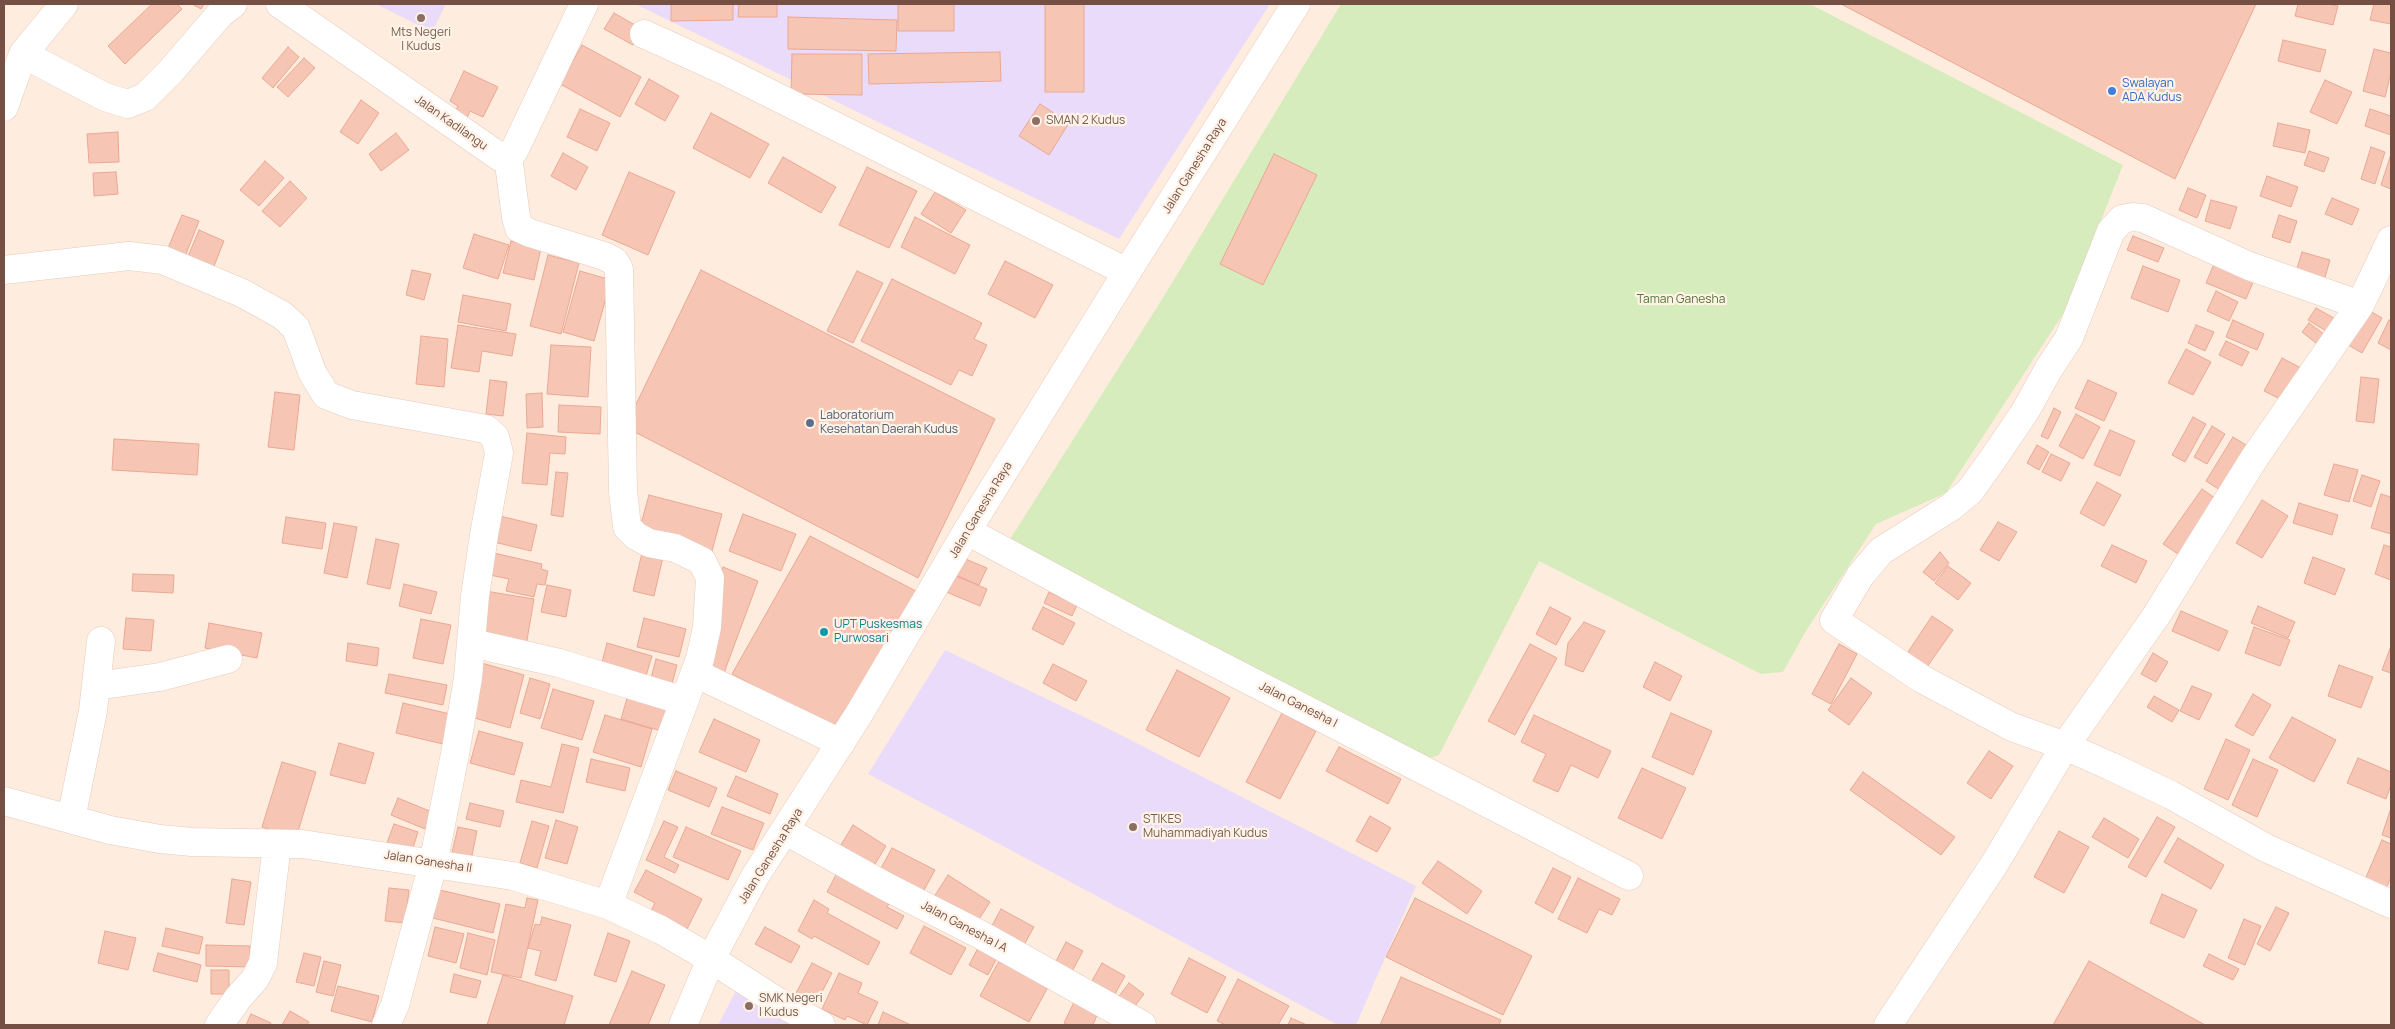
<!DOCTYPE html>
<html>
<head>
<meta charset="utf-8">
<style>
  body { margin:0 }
  #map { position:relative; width:2395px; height:1029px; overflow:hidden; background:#feedde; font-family:Manrope,sans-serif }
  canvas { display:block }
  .frame { position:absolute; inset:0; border:5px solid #764f44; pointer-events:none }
</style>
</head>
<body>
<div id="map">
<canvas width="2395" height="1029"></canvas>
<div class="frame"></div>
</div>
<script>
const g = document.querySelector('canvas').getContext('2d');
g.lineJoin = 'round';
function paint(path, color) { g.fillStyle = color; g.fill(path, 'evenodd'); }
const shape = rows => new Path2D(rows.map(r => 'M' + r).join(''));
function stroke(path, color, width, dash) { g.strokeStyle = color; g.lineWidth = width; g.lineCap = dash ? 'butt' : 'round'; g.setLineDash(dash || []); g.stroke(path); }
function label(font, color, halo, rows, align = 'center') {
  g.font = font + ' Manrope,sans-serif'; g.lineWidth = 4.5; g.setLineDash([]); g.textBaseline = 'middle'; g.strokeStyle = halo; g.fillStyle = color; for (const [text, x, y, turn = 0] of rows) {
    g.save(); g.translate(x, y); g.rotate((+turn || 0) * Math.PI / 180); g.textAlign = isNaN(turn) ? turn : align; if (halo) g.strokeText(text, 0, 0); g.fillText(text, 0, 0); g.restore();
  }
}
paint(shape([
  [376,4,446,4,432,32],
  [635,4,1270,4,1119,239],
  [945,650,1109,729,1416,886,1356,1025,1338,1025,868,774],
  [738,987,802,1025,718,1025]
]), '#ebdbfa');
paint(shape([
  [1341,4,1810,4,2123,165,2065,311,1946,493,1876,524,1806,631,1783,672,1761,674,1539,561,1439,755,1428,759,1007,544,1164,296]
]), '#d6ecbc');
const building = shape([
  [152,4,177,4,182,9,125,64,108,46,152,4],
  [192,4,204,4,201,9,192,4],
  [671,4,733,4,733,20,671,21,671,4],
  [739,4,777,4,777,17,738,17,739,4],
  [898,4,954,4,954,31,898,31,898,4],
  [1045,4,1084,4,1084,92,1045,92,1045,4],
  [1841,4,2256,4,2175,179,1841,4],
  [2298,4,2328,4,2338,6,2333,25,2295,16,2298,4],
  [2374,4,2391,4,2391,24,2370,20,2374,4],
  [614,13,642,29,633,45,604,29,614,13],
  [788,17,897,20,896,51,788,49,788,17],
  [2283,40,2326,50,2320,72,2278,61,2283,40],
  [582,45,641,77,620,117,560,84,582,45],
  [288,47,299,57,273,88,262,78,288,47],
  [2374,49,2391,53,2391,73,2385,97,2363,91,2374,49],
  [1000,52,1001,81,869,84,868,54,1000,52],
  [792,54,862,54,862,95,791,94,792,54],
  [304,58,315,68,288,97,277,87,304,58],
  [464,71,498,87,483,117,470,111,465,122,453,116,458,106,450,101,464,71],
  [649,79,679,96,665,121,635,104,649,79],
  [2325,80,2352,92,2337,124,2310,112,2325,80],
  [361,100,379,113,358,144,340,132,361,100],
  [1040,104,1069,123,1049,155,1019,136,1040,104],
  [580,109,610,123,597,151,567,137,580,109],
  [2370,109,2391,116,2391,135,2365,126,2370,109],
  [711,113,769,144,750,178,693,148,711,113],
  [2278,123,2310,130,2305,153,2273,146,2278,123],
  [118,132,119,162,89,163,87,134,118,132],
  [396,133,409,150,381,171,369,154,396,133],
  [2371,147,2385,152,2375,184,2361,179,2371,147],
  [2309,151,2329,158,2324,172,2304,165,2309,151],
  [563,153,588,167,576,190,551,176,563,153],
  [1274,154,1317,175,1263,285,1220,264,1274,154],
  [2391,154,2391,189,2381,185,2391,154],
  [783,157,836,187,821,213,768,183,783,157],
  [265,161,284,178,259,206,240,190,265,161],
  [867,167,917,191,889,248,839,225,867,167],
  [116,172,118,194,94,196,93,173,116,172],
  [629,172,675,192,648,255,602,235,629,172],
  [2267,176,2298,187,2291,207,2260,196,2267,176],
  [290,181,307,198,280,227,262,211,290,181],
  [2188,188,2206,195,2197,218,2179,210,2188,188],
  [935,192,966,210,951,233,921,214,935,192],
  [2332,198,2359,209,2352,225,2325,214,2332,198],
  [2211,200,2237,207,2230,229,2205,221,2211,200],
  [182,215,199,221,186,254,168,248,182,215],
  [2279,215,2297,221,2290,243,2272,237,2279,215],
  [915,217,970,245,955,274,901,247,915,217],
  [199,230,224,241,212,271,186,261,199,230],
  [474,234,509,245,498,279,463,268,474,234],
  [2133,236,2164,248,2158,262,2127,250,2133,236],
  [511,241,541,248,534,280,503,273,511,241],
  [2302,252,2330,260,2323,284,2295,275,2302,252],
  [548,255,579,263,561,334,530,326,548,255],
  [1005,261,1053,285,1035,318,988,294,1005,261],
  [2214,264,2254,280,2246,299,2206,283,2214,264],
  [2143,266,2180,280,2168,312,2131,298,2143,266],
  [412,270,431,274,424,300,406,295,412,270],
  [701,270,995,419,918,578,625,427,701,270],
  [580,271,611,280,594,341,563,332,580,271],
  [857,271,883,283,853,343,827,331,857,271],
  [892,279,982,323,974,339,987,345,972,376,959,370,951,385,861,341,892,279],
  [2216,291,2238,302,2229,321,2207,311,2216,291],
  [463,295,511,304,506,331,458,322,463,295],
  [2316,308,2339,321,2331,334,2308,320,2316,308],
  [2365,308,2382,318,2362,353,2345,343,2365,308],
  [2233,320,2264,334,2257,350,2226,337,2233,320],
  [2389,320,2391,321,2391,350,2378,343,2389,320],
  [2309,323,2328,337,2321,347,2302,332,2309,323],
  [458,325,516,334,512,356,482,351,479,372,451,368,458,325],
  [2196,325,2214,332,2205,351,2188,343,2196,325],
  [421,336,448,339,444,387,416,384,421,336],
  [2226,341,2249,352,2242,366,2219,355,2226,341],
  [551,345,591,347,588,397,547,394,551,345],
  [2186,349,2211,362,2193,395,2168,383,2186,349],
  [2282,358,2301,368,2284,401,2264,391,2282,358],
  [2361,377,2379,379,2374,423,2356,421,2361,377],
  [490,380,507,382,503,416,486,414,490,380],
  [2088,380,2117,393,2104,421,2075,408,2088,380],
  [275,392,300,395,294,450,268,447,275,392],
  [542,393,543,427,527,428,526,394,542,393],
  [559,405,601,407,600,434,558,432,559,405],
  [2054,408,2061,412,2048,439,2041,436,2054,408],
  [2076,414,2100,427,2083,459,2059,446,2076,414],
  [2193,417,2206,424,2185,462,2172,455,2193,417],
  [2212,426,2225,434,2207,464,2194,457,2212,426],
  [2110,430,2135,441,2120,476,2094,465,2110,430],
  [527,433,566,437,565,454,550,453,547,485,522,483,527,433],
  [2233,437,2251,448,2223,492,2206,481,2233,437],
  [114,439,199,444,197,475,112,470,114,439],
  [2037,445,2049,452,2039,470,2027,463,2037,445],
  [2051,454,2070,463,2061,481,2042,472,2051,454],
  [2334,464,2358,470,2349,502,2324,495,2334,464],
  [556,472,568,473,563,517,551,515,556,472],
  [2362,475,2380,481,2371,507,2353,501,2362,475],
  [2097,482,2121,495,2104,526,2080,513,2097,482],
  [2202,489,2219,501,2181,556,2163,544,2202,489],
  [2381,494,2391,497,2391,534,2371,528,2381,494],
  [649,495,722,514,712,551,639,531,649,495],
  [2262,500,2288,516,2262,558,2236,543,2262,500],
  [2299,503,2338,515,2332,535,2293,523,2299,503],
  [743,514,796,534,781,571,729,551,743,514],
  [500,516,537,525,531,551,494,542,500,516],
  [286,517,326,523,322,549,282,543,286,517],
  [1998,522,2017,532,1999,561,1980,550,1998,522],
  [334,523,357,527,347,578,324,573,334,523],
  [810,536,916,591,839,731,732,674,810,536],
  [376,539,399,544,390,589,367,584,376,539],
  [2112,545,2147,561,2136,583,2101,566,2112,545],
  [2384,545,2391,547,2391,580,2375,574,2384,545],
  [485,551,542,564,541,569,548,571,545,585,537,584,534,597,506,591,509,579,480,573,485,551],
  [1940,552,1949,563,1934,581,1923,572,1940,552],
  [642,553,663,557,654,596,633,591,642,553],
  [961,557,987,568,979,585,953,574,961,557],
  [2313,557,2345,569,2335,595,2304,583,2313,557],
  [1948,566,1971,583,1958,600,1935,583,1948,566],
  [723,567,758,581,724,673,701,664,723,567],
  [133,574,174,575,173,593,132,591,133,574],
  [951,574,987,589,980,606,944,591,951,574],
  [404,584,437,592,431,614,399,606,404,584],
  [547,585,571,590,566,617,541,612,547,585],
  [485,591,534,599,526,646,477,637,485,591],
  [1049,592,1077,605,1072,616,1044,603,1049,592],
  [2258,606,2295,622,2288,638,2251,623,2258,606],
  [1043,607,1075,623,1063,645,1032,629,1043,607],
  [1550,607,1571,618,1556,645,1536,634,1550,607],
  [2181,611,2228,631,2219,651,2172,631,2181,611],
  [1932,616,1953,630,1922,674,1902,661,1932,616],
  [126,618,154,620,151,651,123,649,126,618],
  [644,618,686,629,679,657,637,647,644,618],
  [421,619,451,625,443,664,413,658,421,619],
  [1584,622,1605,631,1583,672,1565,665,1568,643,1584,622],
  [209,623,262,633,257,658,205,648,209,623],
  [2254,627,2290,640,2280,666,2245,653,2254,627],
  [348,643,379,648,377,666,346,661,348,643],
  [607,643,652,656,643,686,599,674,607,643],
  [1530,644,1557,658,1515,735,1488,721,1530,644],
  [1839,644,1857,654,1831,704,1812,694,1839,644],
  [2391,646,2391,673,2382,670,2391,646],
  [2153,653,2168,662,2156,682,2141,674,2153,653],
  [656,659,677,665,670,691,649,686,656,659],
  [478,662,524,675,510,728,464,715,478,662],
  [1655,662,1682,676,1670,701,1643,687,1655,662],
  [1053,664,1087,681,1076,701,1043,683,1053,664],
  [2339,665,2373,677,2361,708,2328,696,2339,665],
  [1177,670,1230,698,1199,757,1146,730,1177,670],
  [389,674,447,685,443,705,385,693,389,674],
  [530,678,550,684,540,719,520,713,530,678],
  [1851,678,1872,693,1849,725,1828,710,1851,678],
  [2192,686,2212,694,2199,720,2180,711,2192,686],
  [553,689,594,701,582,740,541,728,553,689],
  [2253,694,2271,705,2253,736,2235,726,2253,694],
  [628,695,669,708,661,731,621,719,628,695],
  [2154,696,2179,710,2172,722,2147,707,2154,696],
  [403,703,450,714,443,744,396,733,403,703],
  [1282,713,1316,731,1280,799,1246,782,1282,713],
  [1671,713,1712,731,1693,775,1652,757,1671,713],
  [605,715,652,729,641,767,593,752,605,715],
  [1534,715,1611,751,1598,778,1571,765,1558,792,1533,781,1546,754,1521,742,1534,715],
  [2292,717,2336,740,2314,782,2269,758,2292,717],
  [714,719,760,740,746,772,699,752,714,719],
  [479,731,523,743,514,775,470,763,479,731],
  [2226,739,2250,750,2228,800,2204,789,2226,739],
  [339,743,374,753,365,784,330,775,339,743],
  [562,744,579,748,563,813,516,802,521,780,551,787,562,744],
  [1339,747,1401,779,1388,804,1326,771,1339,747],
  [1989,751,2013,766,1991,799,1967,783,1989,751],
  [2358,758,2391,772,2391,785,2386,799,2347,783,2358,758],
  [591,759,630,768,625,791,586,782,591,759],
  [2253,759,2278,770,2257,817,2232,805,2253,759],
  [282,762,316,772,296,838,262,827,282,762],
  [1642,768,1686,788,1662,839,1618,818,1642,768],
  [676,771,717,788,709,807,668,790,676,771],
  [1863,772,1955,837,1941,855,1850,790,1863,772],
  [736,776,778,794,770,814,727,796,736,776],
  [398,798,432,812,425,829,391,815,398,798],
  [470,803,504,811,500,827,466,819,470,803],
  [722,807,764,823,753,850,711,834,722,807],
  [2390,811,2391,811,2391,838,2382,835,2390,811],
  [1370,816,1391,828,1377,852,1356,841,1370,816],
  [2157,817,2175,827,2146,877,2128,867,2157,817],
  [2104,818,2139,839,2128,858,2092,837,2104,818],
  [556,820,578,827,567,864,545,858,556,820],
  [532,821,549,826,537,868,520,863,532,821],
  [664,821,678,827,664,857,679,865,675,873,646,860,664,821],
  [394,824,418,832,410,857,385,848,394,824],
  [853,825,886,846,872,869,839,848,853,825],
  [458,827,477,831,470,865,450,861,458,827],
  [686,827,741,851,728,880,673,857,686,827],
  [2059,831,2089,847,2064,893,2034,877,2059,831],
  [2178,838,2224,865,2211,889,2164,862,2178,838],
  [2382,840,2391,844,2391,877,2385,891,2364,882,2382,840],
  [892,848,935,870,922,894,879,872,892,848],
  [1438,861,1482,891,1467,914,1422,883,1438,861],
  [1553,868,1571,877,1553,913,1535,903,1553,868],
  [839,869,893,898,887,907,904,916,897,929,827,892,839,869],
  [646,870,702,899,682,939,646,921,655,903,634,892,646,870],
  [948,875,990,902,974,927,932,900,948,875],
  [1578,878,1620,899,1612,915,1599,909,1587,933,1558,919,1578,878],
  [232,879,251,882,244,925,226,923,232,879],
  [389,888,409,890,405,923,385,921,389,888],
  [440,890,500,904,493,933,433,918,440,890],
  [2162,894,2197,910,2184,938,2150,923,2162,894],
  [527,898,538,900,521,978,491,972,506,904,525,908,527,898],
  [1415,898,1532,956,1503,1015,1386,957,1415,898],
  [814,900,829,909,827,913,880,942,868,965,814,936,812,939,798,931,814,900],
  [2276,907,2289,913,2270,951,2257,944,2276,907],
  [1001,909,1034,927,1021,950,989,931,1001,909],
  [542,917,571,925,556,981,535,975,541,951,528,948,535,924,540,925,542,917],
  [2244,919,2261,926,2245,965,2228,958,2244,919],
  [924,926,966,948,951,975,910,953,924,926],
  [435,927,464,934,456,963,428,956,435,927],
  [765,927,800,946,791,963,755,944,765,927],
  [166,928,203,937,199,954,162,946,166,928],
  [105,931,136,938,128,970,98,963,105,931],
  [468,933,495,940,487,975,460,968,468,933],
  [608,933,630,941,616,982,594,975,608,933],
  [1066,942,1083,951,1070,975,1053,967,1066,942],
  [206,945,250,946,250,967,206,966,206,945],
  [978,948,997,958,988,975,969,965,978,948],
  [158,953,201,965,197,982,153,971,158,953],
  [304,953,321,957,314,986,296,982,304,953],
  [2209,954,2239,969,2233,980,2203,966,2209,954],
  [1189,958,1226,977,1207,1013,1171,994,1189,958],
  [324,961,341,965,333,996,316,992,324,961],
  [999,961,1048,987,1029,1022,980,996,999,961],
  [2089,961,2205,1025,2053,1025,2089,961],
  [812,963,832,973,816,1003,796,993,812,963],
  [1102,963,1125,976,1111,1001,1088,988,1102,963],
  [211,970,229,970,229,994,211,994,211,970],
  [632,971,665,985,648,1025,609,1025,632,971],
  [839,973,862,983,858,993,878,1002,867,1025,847,1016,845,1020,822,1009,839,973],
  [454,974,481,981,476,998,450,992,454,974],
  [503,975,573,996,564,1025,487,1025,503,975],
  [1401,977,1501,1020,1499,1025,1380,1025,1401,977],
  [1238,979,1289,1006,1278,1025,1226,1025,1217,1021,1238,979],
  [1129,983,1144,994,1128,1015,1113,1004,1129,983],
  [338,986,379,996,372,1022,331,1011,338,986],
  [1075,1000,1099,1010,1093,1025,1069,1025,1064,1023,1075,1000],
  [290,1011,309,1022,307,1025,282,1025,290,1011],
  [883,1012,911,1025,878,1025,883,1012],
  [251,1014,271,1023,270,1025,246,1025,251,1014],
  [1291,1018,1307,1025,1288,1025,1291,1018]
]);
paint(building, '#f6c5b4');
stroke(building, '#eaa893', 1);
const street = shape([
  [280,4,500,157,508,156,514,151,584,4],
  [644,34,723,70,1127,272],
  [23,54,105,97,128,104,145,97,171,71,220,14,233,4],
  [4,107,23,54,64,4],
  [508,156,516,217,519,228,530,233,604,256,614,261,619,269,623,491,627,527,636,536,649,543,675,548,702,561,710,578,707,627,700,659,608,905],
  [4,270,129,256,163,260,242,293,282,315,296,328,312,372,326,395,352,405,486,429,495,437,499,453,484,535,475,596,468,678,455,754,433,864,395,1005,386,1025],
  [2360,305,2249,266,2143,218,2133,217,2122,219,2111,231,2069,338,2048,370,2026,410,1995,456,1970,491,1951,507,1881,551,1860,576,1834,620,1922,679,2012,727,2065,746,2110,766,2171,795,2266,848,2391,904],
  [967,531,1138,623,1629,876],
  [472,643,559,663,684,701],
  [695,673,841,743],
  [96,686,160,677,228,659],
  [4,801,110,830,160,839,192,842,302,844,513,876,608,905,661,930,711,959,775,1000,821,1025],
  [71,819,93,711,101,641],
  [786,831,887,887,981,935,1142,1025],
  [219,1025,238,998,255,979,263,963,277,844],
  [1888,1025,1995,863,2065,746,2156,616,2255,457,2360,305,2391,240]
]);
const secondary = shape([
  [683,1025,711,959,754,878,859,714,967,531,1127,272,1296,4]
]);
stroke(street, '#e5cabd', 29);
stroke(secondary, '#eac9b9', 29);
stroke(street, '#fff', 28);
stroke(secondary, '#fff', 28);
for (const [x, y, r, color] of [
  [421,18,5,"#8d6e63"],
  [2112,91,5,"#3f7fe0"],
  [1036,121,5,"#8d6e63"],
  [810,423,5,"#5c6f8a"],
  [824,632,5,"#0f9aa8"],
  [1133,827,5,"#8d6e63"],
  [749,1006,5,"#8d6e63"]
]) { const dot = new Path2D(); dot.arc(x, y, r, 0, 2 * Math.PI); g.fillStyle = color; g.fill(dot); stroke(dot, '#fff2e6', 2); }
label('12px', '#785e54', '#fff2e6', [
  ["Mts Negeri",421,33,"center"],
  ["I Kudus",421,47,"center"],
  ["SMAN 2 Kudus",1046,121],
  ["STIKES",1143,820],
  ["Muhammadiyah Kudus",1143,834],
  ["SMK Negeri",759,999],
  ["I Kudus",759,1013]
], 'left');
label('12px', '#366cbe', '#fff2e6', [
  ["Swalayan",2122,84],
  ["ADA Kudus",2122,98]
], 'left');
label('12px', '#764f44', '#fff2e6', [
  ["Jalan Kadilangu",451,123,35],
  ["Jalan Ganesha Raya",1195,166,-58],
  ["Jalan Ganesha Raya",981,510,-59],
  ["Jalan Ganesha I",1298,705,27],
  ["Jalan Ganesha Raya",771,856,-58],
  ["Jalan Ganesha II",428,862,9],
  ["Jalan Ganesha I A",964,927,28]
]);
label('12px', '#547739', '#fff2e6', [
  ["Taman Ganesha",1681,300]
]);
label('12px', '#4e5e75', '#fff2e6', [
  ["Laboratorium",820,416],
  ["Kesehatan Daerah Kudus",820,430]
], 'left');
label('12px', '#0d838f', '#fff2e6', [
  ["UPT Puskesmas",834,625],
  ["Purwosari",834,639]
], 'left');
</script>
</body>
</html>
